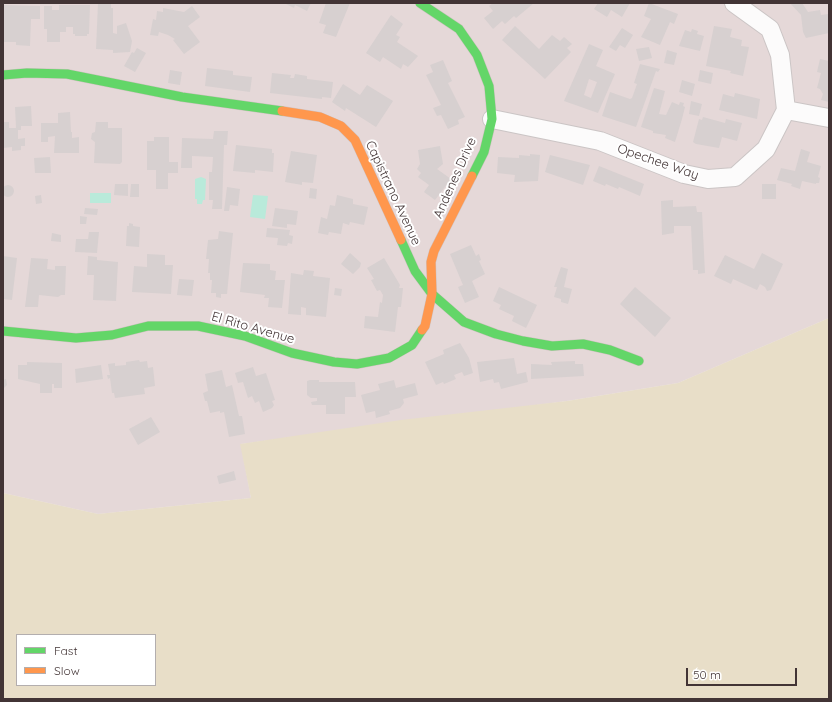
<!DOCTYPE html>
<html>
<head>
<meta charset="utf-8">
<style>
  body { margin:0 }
  #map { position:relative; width:832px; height:702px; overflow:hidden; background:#eee7e7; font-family:Quicksand,sans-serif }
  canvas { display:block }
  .frame { position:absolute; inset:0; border:4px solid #423435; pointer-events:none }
  .legend { position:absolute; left:16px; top:634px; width:140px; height:52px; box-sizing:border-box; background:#fff; border:1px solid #b3aeae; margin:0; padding:5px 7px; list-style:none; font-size:12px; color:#423435 }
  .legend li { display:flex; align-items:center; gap:8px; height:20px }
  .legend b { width:20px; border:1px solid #b3aeae }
  .scale { position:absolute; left:686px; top:668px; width:111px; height:18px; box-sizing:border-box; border:2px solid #423435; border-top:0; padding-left:5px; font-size:12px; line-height:14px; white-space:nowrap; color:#423435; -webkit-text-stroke:3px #fff; paint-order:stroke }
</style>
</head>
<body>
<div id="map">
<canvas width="832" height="702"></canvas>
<div class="frame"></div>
<ul class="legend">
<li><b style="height:5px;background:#63d668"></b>Fast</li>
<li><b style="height:5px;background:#ff974d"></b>Slow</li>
</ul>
<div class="scale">50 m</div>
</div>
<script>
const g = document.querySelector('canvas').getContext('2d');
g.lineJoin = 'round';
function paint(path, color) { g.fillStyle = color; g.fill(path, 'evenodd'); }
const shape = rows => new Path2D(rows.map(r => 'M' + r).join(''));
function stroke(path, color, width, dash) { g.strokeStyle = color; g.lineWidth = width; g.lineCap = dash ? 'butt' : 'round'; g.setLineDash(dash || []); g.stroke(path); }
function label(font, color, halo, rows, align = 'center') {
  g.font = font + ' Quicksand,sans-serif'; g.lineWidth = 4; g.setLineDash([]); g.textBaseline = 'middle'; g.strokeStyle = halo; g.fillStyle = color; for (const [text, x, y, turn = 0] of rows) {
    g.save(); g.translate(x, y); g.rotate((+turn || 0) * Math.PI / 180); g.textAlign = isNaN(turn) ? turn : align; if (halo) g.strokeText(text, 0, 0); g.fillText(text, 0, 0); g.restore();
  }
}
paint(shape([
  [3,3,829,3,829,318,678,383,567,401,241,444,251,498,98,514,3,493]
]), '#e5d8d8');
paint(shape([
  [829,318,829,699,3,699,3,493,98,514,251,498,240,444,401,420,567,401,678,383],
  [17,635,155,635,155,685,17,685]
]), '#e8dec8');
paint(shape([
  [201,177,206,179,205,200,203,200,202,204,197,204,197,199,195,199,195,179],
  [90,193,111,193,111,203,90,203],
  [253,195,268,196,265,219,250,217]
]), '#b9eada');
paint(shape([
  [98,3,111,4,111,8,113,8,113,33,117,34,117,26,126,23,132,41,130,52,113,53,113,50,96,49],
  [284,3,311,3,307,11,295,5,294,8],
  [326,3,350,3,336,37,323,33,326,25,319,23],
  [493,3,534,3,516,18,514,16,505,24,502,21,493,29,484,18,493,11,489,6],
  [598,3,630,3,622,17,611,10,607,17,594,9],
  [649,3,678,14,674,24,670,22,660,45,641,37,651,19,644,16],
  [790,3,802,3,808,12,820,10,821,15,829,14,829,33,806,38,803,32,801,15],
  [3,5,40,6,40,19,31,19,30,46,16,45,16,42,3,42],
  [59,5,90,5,89,34,87,34,87,36,75,36,75,34,73,34,73,27,66,27,66,32,60,32,60,42,47,42,47,29,44,29,44,6,52,6,52,10,59,10],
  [192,6,200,17,188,26,200,42,184,54,173,40,175,39,168,35,159,32,158,36,150,35,153,19,156,20,157,11,163,12,163,8,184,12],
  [391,15,403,24,396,35,400,37,397,42,418,56,408,67,403,64,401,69,383,57,380,62,366,53],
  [515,26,539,49,552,35,560,41,564,37,572,44,567,48,571,52,545,79,502,40],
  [714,26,732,29,730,37,742,40,741,46,749,47,743,76,730,73,731,71,706,66],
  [622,28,633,35,625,48,620,45,616,51,609,47],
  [692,29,698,31,697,34,704,36,700,51,679,46,685,30,691,32],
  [589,44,603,50,596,66,615,74,598,113,564,101],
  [589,79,597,82,591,98,584,95],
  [649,47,652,58,639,61,636,49],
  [137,48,146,53,135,72,124,66,132,52,134,53],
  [667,50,677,53,674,65,664,63],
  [820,59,829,61,829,102,821,100,823,94,820,89,817,88,821,73,817,72],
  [443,60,452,81,448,83,465,117,458,120,459,124,448,129,441,115,437,116,433,108,441,105,426,75,433,72,430,65],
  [640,64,660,69,658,72,656,71,636,127,602,116,610,92,630,99,632,98,637,84,634,83],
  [207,68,233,71,233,75,252,77,250,92,205,86],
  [170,70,182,72,180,85,168,83],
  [700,70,713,73,711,84,698,81],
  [272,73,291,75,290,78,294,78,295,74,307,76,307,79,333,82,331,98,322,97,322,99,270,93],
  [682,80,695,84,692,96,679,92],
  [343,84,360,95,367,85,393,101,376,127,346,108,345,111,332,102],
  [654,88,665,91,659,114,666,115,672,102,679,105,680,102,684,103,683,106,685,107,682,119,675,142,665,138,666,135,653,133,653,131,641,127],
  [735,93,760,99,757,119,719,110,723,94,734,97],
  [691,101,702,104,699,116,689,114],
  [31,106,32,126,21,126,21,130,18,130,18,139,25,138,25,146,21,146,21,150,12,151,12,147,3,148,3,122,9,122,9,128,16,128,15,107],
  [70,112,71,132,72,132,72,138,79,137,79,153,54,153,55,136,48,137,48,142,41,142,41,123,58,123,58,113],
  [703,117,725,123,726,119,742,123,737,141,722,137,719,148,696,144,693,142,699,119,702,120],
  [96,122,108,122,108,128,122,128,122,162,120,164,94,163,95,142,91,139,92,133,95,132],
  [214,131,228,131,227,145,224,145,222,209,212,209,213,200,209,200,209,172,212,172,213,157,192,156,192,168,181,168,182,138,213,139],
  [154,137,169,137,169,162,178,162,178,173,168,173,168,189,156,189,156,170,147,170,147,141,154,141],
  [236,145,272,149,272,153,274,153,273,172,255,170,255,173,233,171],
  [440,146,443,164,437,169,451,179,435,200,424,192,429,185,418,177,421,173,417,169,420,164,418,150],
  [801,149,810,152,807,162,821,166,818,177,820,178,819,183,816,183,816,184,802,181,800,189,791,186,792,184,777,180,781,168,795,171],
  [291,151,317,155,313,183,302,182,302,185,285,182],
  [530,154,540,155,538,181,514,182,515,175,497,173,498,157,519,158,519,155,530,156],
  [550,155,590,165,583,185,545,172],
  [50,157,51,173,35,173,34,158],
  [599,166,644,184,640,196,619,187,618,189,606,184,605,186,593,181],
  [115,184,128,184,128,196,114,195],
  [131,184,139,184,139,197,130,197],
  [762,184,776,184,776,199,762,199],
  '2 191a6 6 0 1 1 12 0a6 6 0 1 1-12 0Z',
  [227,187,240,189,238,206,230,205,229,211,224,211],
  [310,188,317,189,316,199,309,198],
  [41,195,42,203,36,204,35,196],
  [337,195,353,199,353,204,368,207,364,225,350,222,349,225,343,223,341,234,329,232,328,235,318,233,321,217,327,219,330,205,335,206],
  [673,200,673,207,696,206,697,212,702,212,705,273,698,274,698,270,693,270,691,226,674,226,674,233,662,235,661,201],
  [85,208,98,209,97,215,84,214],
  [275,208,298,211,296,225,287,224,287,228,272,226],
  [80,216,87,217,86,224,80,224],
  [129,223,133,224,133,226,140,227,139,247,126,246,127,226,129,226],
  [267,228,290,230,289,235,293,236,292,244,288,243,287,246,277,245,278,238,266,237],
  [219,231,233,233,227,294,221,294,221,298,216,297,216,293,211,293,212,280,210,280,210,273,208,273,209,259,206,259,208,240,218,239],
  [89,232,99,232,97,253,75,252,76,239,88,239],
  [52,233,61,235,61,242,51,241],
  [471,245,476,256,479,254,481,260,479,261,485,274,472,281,479,297,465,303,458,287,463,285,450,254],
  [350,253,361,263,360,267,353,274,341,264],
  [762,253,783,264,771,290,767,291,765,287,760,284,757,290,733,279,731,284,714,276,725,255,754,269],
  [147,254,165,255,165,265,173,265,171,294,132,292,134,266,147,267],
  [3,256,17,258,12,300,3,299],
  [88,256,97,257,97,260,118,262,116,301,93,300,94,275,87,275],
  [31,258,48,259,47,269,55,270,55,266,66,266,65,295,61,295,58,297,39,295,38,307,25,307],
  [384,258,400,285,399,288,403,288,401,307,398,307,395,332,364,328,365,316,378,317,380,302,382,303,383,295,380,290,377,291,371,280,374,279,367,268],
  [243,263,270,264,270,270,276,271,275,280,285,280,282,308,268,307,269,298,264,298,265,295,240,292],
  [561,267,568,269,564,287,572,289,568,304,561,302,561,299,554,297,557,287,554,287],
  [304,270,314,271,313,276,330,278,326,317,306,315,306,308,301,307,301,315,288,314,291,273,303,275],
  [179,279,194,280,192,296,177,295],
  [499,287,537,305,526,328,512,321,514,316,499,309,501,305,493,301],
  [635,287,671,318,655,337,620,304],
  [335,288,342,289,341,296,334,295],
  [460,343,469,358,473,373,464,376,462,372,454,375,456,379,444,384,443,382,436,385,425,362,444,354,443,350],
  [514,358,517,374,526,372,528,382,501,389,499,382,494,383,493,379,480,382,477,362],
  [139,360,140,362,147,361,148,368,153,367,155,386,144,388,145,394,115,398,114,393,112,393,110,378,108,379,107,375,110,375,108,364,115,363,115,366,126,365,126,362],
  [575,361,575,364,583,364,584,376,531,379,531,364,552,365,551,362],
  [27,362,62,363,62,388,54,388,54,384,52,384,52,393,40,393,40,384,18,379,18,365,27,365],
  [101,365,103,379,76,383,75,369],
  [253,367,256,376,266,373,275,400,272,401,274,405,272,408,263,412,259,401,255,403,252,396,248,398,243,382,238,383,235,373],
  [222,370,226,387,232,385,239,416,242,416,245,434,229,437,224,412,220,413,220,411,210,413,207,401,205,401,203,393,208,391,205,374],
  [6,379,7,385,3,389,3,380],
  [310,380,319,380,319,382,355,382,356,397,345,397,345,414,326,414,326,405,312,405,311,402,317,401,317,398,311,398,307,395,307,381],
  [394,380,396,388,415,383,418,395,403,399,404,403,400,408,389,411,390,414,376,418,375,411,366,413,361,395,380,390,378,384],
  [151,417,160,432,138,445,129,429],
  [234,471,236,480,219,484,217,476]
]), '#d7d0d0');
const street = shape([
  [786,110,829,118],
  [492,119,600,141,684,174,708,179,735,177,766,149,786,110,780,55,770,29,734,3]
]);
const fast = shape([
  [420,3,459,29,477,55,489,86,492,119,484,152,472,176],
  [3,75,27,73,67,74,182,97,282,111],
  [401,240,415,271,432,294,464,322,496,334,523,341,552,346,583,344,610,350,639,361],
  [3,331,76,338,112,335,148,326,198,326,245,336,292,353,334,362,357,364,389,358,412,345,422,330]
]);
const slow = shape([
  [282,111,320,117,341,126,355,140,401,240],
  [422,330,425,326,432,294,431,262,434,251,472,176]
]);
stroke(street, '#cbc5c5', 20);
stroke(fast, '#d0c2c1', 10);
stroke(slow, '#d0c2c1', 10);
stroke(street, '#fcfbfb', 18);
stroke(fast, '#63d668', 9);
stroke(slow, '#ff974d', 9);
label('13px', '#423435', '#fff', [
  ["Opechee Way",658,162,19],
  ["Andenes Drive",455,178,-66],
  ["Capistrano Avenue",393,193,65],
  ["El Rito Avenue",253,328,16]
]);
</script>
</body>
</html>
